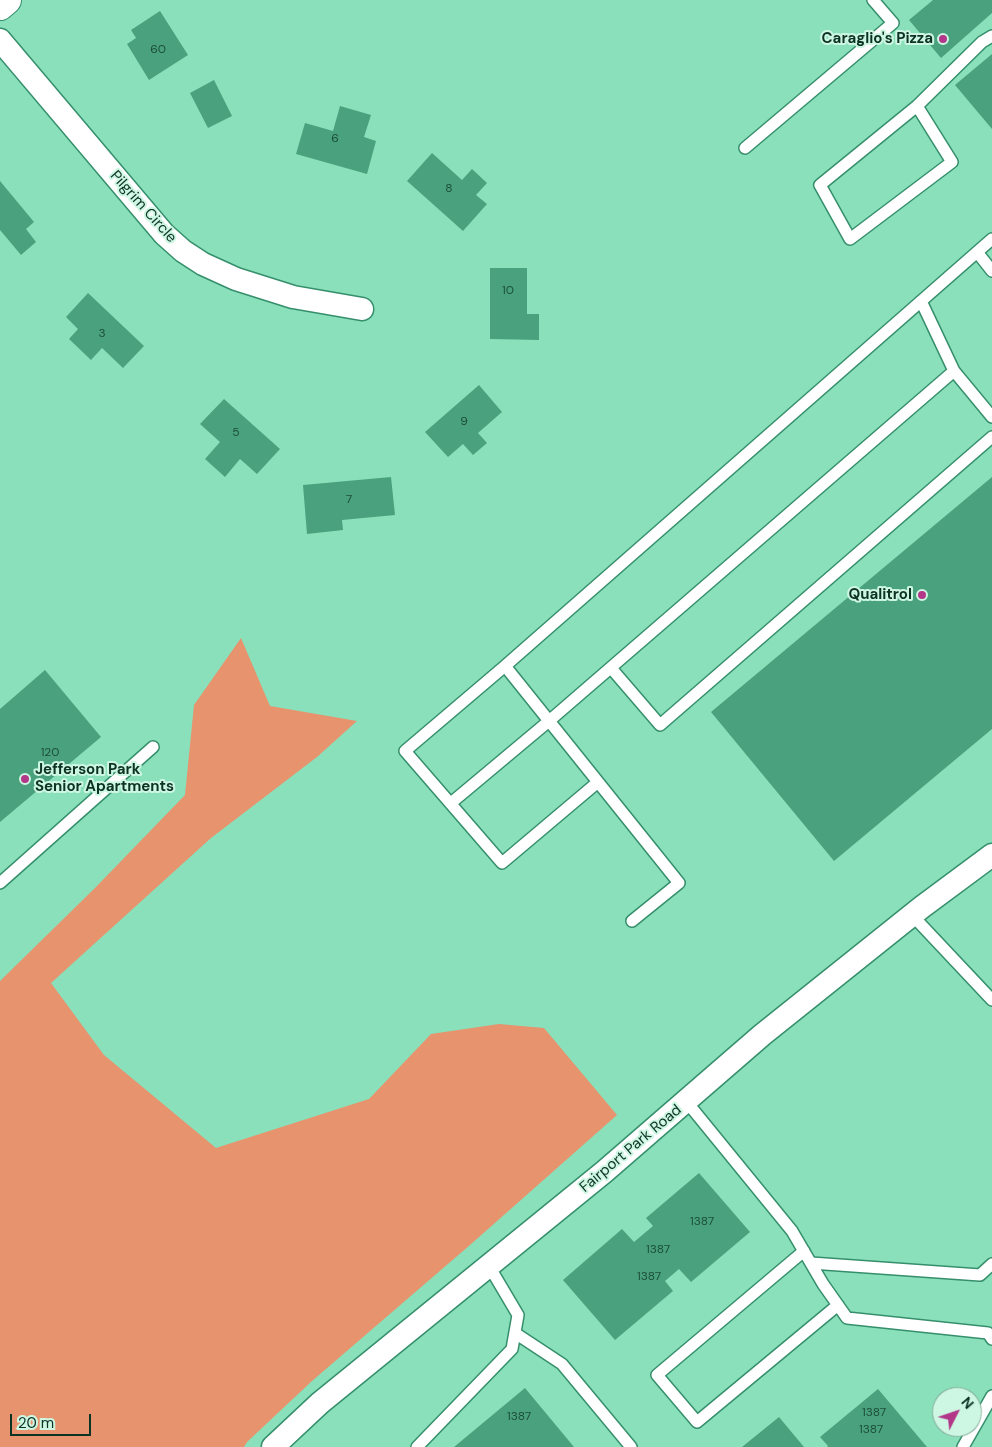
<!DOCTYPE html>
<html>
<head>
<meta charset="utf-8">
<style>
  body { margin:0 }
  #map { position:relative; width:992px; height:1447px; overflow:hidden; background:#89e0ba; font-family:"DM Sans",sans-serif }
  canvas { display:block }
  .north { position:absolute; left:932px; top:1387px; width:50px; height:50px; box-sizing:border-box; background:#cef7e3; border:1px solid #81a997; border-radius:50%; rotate:49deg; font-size:14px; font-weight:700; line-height:20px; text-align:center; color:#0d3324 }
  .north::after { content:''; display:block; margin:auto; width:18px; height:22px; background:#b23789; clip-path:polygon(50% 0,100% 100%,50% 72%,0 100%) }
  .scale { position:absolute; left:10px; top:1414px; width:81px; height:22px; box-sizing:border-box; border:2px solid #0d3324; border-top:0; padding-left:6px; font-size:15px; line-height:18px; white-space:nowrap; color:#0d3324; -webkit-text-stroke:4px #cef7e3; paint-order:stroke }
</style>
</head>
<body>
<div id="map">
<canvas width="992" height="1447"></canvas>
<div class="north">N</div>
<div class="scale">20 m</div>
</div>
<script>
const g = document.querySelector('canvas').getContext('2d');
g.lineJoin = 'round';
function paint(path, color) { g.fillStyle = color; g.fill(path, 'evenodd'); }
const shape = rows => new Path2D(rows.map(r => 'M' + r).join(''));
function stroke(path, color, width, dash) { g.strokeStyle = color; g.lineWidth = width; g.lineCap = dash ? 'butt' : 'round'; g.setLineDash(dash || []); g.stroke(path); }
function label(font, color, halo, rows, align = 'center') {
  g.font = font + ' "DM Sans",sans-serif'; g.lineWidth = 4; g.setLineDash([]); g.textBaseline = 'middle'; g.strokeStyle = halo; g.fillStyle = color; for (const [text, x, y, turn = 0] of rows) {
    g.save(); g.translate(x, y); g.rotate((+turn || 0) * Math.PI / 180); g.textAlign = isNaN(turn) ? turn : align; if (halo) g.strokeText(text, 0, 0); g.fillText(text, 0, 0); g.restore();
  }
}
paint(shape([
  [241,638,270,706,357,721,317,757,211,838,51,983,104,1055,216,1148,369,1099,431,1034,499,1024,544,1028,617,1115,470,1245,312,1381,247,1442,244,1447,0,1447,0,981,95,888,185,795,194,705]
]), '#e7936e');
paint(shape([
  [933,0,992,0,992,13,941,58,909,20],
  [160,11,188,55,149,80,127,44,136,38,131,30],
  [992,54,992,129,955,85],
  [214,80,232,116,208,128,190,93],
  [340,106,371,115,364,137,376,141,367,174,296,154,305,123,333,131],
  [432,153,462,180,472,169,487,183,476,195,487,204,463,231,407,181],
  [0,181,34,222,26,229,36,242,21,255,0,230],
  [490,268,527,268,527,314,539,314,539,340,490,339],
  [88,293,144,346,123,368,102,348,91,360,69,339,78,329,66,317],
  [479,385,502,412,478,433,487,443,473,455,463,444,448,457,425,432],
  [224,399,280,449,257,474,240,459,225,477,205,459,220,442,200,424],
  [391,477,395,515,342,520,343,530,307,534,303,485],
  [992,477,992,729,834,861,711,712],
  [45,670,101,737,0,822,0,709],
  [699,1173,750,1232,691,1282,679,1269,665,1281,673,1291,615,1340,563,1280,622,1229,634,1242,653,1226,646,1218],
  [525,1388,574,1447,454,1447],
  [878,1389,927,1447,827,1447,828,1446,820,1437],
  [779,1417,804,1447,742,1447]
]), '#4aa17d');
const service = shape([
  [917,106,952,162,850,239,820,185,917,106,982,42,992,36],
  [745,148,893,23,873,0],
  [977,252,992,271],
  [921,301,954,371,992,417],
  [505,666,405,751,502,863,598,782],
  [611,668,660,725,992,437],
  [451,803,549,721,954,371],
  [0,883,153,747],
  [912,915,992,1000],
  [632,921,679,883,505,666,992,239],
  [686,1101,792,1231,823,1284,847,1318,988,1333,992,1339],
  [804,1251,657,1375,697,1422,838,1305],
  [811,1263,980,1275,992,1264],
  [515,1333,562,1364,631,1447],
  [417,1447,512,1349,518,1315,489,1266],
  [963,1447,992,1396]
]);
const minor = shape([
  [0,40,164,234,183,251,203,264,236,279,293,297,362,309],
  [273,1447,320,1403,604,1172,762,1035,922,907,992,855]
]);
const tertiary = shape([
  [0,6,7,0]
]);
stroke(service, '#368f6c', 14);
stroke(minor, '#368f6c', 25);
stroke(tertiary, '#368f6c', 30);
stroke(service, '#fff', 11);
stroke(minor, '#fff', 22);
stroke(tertiary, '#fff', 28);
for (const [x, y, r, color] of [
  [943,39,5,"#b23789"],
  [922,595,5,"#b23789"],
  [25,779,5,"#b23789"]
]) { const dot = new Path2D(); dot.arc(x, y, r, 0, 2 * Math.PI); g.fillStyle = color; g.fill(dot); stroke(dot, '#cef7e3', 2); }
label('12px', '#1c4e3a', null, [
  ["60",158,50],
  ["6",335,139],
  ["8",449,189],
  ["10",508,291],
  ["3",102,334],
  ["9",464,422],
  ["5",236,433],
  ["7",349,500],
  ["120",50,753],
  ["1387",702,1222],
  ["1387",658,1250],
  ["1387",649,1277],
  ["1387",874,1413],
  ["1387",519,1417],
  ["1387",871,1430]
]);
label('bold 15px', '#0d3324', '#cef7e3', [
  ["Caraglio's Pizza",933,39],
  ["Qualitrol",912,595],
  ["Jefferson Park",35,770,"left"],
  ["Senior Apartments",35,787,"left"]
], 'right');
label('15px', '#0d3324', '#cef7e3', [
  ["Pilgrim Circle",143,207,48],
  ["Fairport Park Road",631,1149,-40]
]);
</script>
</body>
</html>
